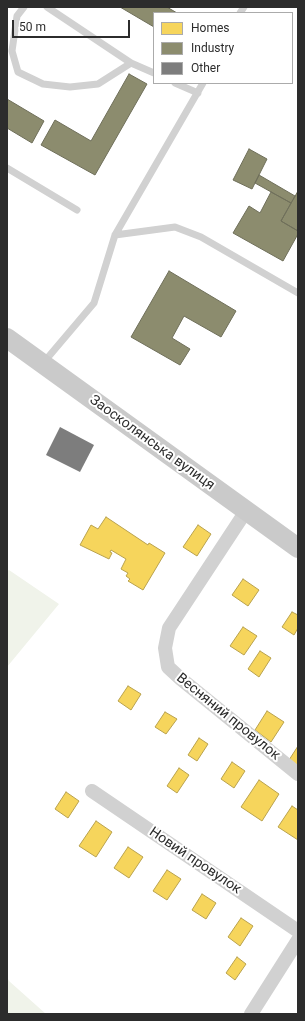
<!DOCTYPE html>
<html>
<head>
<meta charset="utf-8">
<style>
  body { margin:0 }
  #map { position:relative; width:305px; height:1021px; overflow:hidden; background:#fff; font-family:Roboto,sans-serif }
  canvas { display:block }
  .frame { position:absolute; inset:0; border:8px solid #2c2c2c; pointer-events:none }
  .legend { position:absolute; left:153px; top:12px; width:140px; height:72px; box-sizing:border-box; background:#fff; border:1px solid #ababab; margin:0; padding:5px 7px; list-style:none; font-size:12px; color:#2c2c2c }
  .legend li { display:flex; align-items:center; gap:8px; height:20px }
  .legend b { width:20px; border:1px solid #ababab }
  .scale { position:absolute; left:12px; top:20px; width:118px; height:18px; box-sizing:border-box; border:2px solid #2c2c2c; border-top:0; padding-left:5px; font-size:12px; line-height:14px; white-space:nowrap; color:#2c2c2c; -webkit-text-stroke:3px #fff; paint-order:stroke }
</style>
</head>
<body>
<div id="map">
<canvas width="305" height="1021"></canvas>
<div class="frame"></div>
<ul class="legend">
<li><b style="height:11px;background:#f6d55c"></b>Homes</li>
<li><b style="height:11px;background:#8c8c6e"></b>Industry</li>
<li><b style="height:11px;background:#7d7d7d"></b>Other</li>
</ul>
<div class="scale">50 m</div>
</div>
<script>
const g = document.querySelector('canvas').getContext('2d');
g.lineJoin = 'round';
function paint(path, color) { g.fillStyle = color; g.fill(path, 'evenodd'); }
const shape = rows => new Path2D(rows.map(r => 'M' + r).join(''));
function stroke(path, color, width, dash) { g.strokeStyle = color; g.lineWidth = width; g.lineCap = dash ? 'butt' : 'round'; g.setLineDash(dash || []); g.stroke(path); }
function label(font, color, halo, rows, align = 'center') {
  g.font = font + ' Roboto,sans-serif'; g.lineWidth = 4; g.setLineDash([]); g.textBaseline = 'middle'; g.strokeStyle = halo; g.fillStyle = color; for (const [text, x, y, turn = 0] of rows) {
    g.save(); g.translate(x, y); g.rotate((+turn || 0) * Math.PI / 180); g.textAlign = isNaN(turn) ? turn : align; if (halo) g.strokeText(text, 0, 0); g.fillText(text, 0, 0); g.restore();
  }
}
paint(shape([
  [9,570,59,604,7,667,7,571],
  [7,977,9,981,46,1014,7,1014]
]), '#f0f3ea');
const homes = shape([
  [106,517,148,545,149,543,165,553,143,590,128,581,130,579,126,576,128,573,121,569,126,559,111,550,110,552,112,553,109,559,80,545,91,525,98,529,106,517],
  [198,525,211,534,197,556,183,547,198,525],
  [243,579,259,590,248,606,232,595,243,579],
  [292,612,298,615,298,628,294,635,282,627,292,612],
  [243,627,257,636,244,655,230,646,243,627],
  [260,651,271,658,259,677,248,669,260,651],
  [128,686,141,694,131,710,118,701,128,686],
  [267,711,284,722,271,742,255,730,267,711],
  [165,712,177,719,166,734,155,727,165,712],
  [199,738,208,744,197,761,188,755,199,738],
  [298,746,298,766,289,760,298,746],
  [232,762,245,771,234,788,221,779,232,762],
  [179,768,189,775,177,793,167,786,179,768],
  [259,780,279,794,262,821,241,807,259,780],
  [66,792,79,801,68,818,55,809,66,792],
  [292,806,298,810,298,840,278,827,292,806],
  [96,821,112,832,96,857,79,846,96,821],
  [128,847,143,857,129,878,114,868,128,847],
  [167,870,181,879,167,900,153,891,167,870],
  [202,894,216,903,206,919,192,910,202,894],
  [241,918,253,926,240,946,228,937,241,918],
  [237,957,246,964,235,980,226,973,237,957]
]);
paint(homes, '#f6d55c');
stroke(homes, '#b9a24e', 1);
const industry = shape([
  [120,7,167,7,177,13,154,13,154,27,120,7],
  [129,74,147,84,95,175,41,145,55,120,91,141,129,74],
  [7,99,44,121,32,143,7,128,7,99],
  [249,149,267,159,252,189,233,180,249,149],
  [259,175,295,196,291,203,255,183,259,175],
  [298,191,298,231,281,221,298,191],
  [271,192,291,203,281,221,298,231,298,234,283,261,233,233,249,206,260,213,271,192],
  [169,271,236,311,221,337,184,316,172,338,190,349,180,365,131,337,169,271]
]);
paint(industry, '#8c8c6e');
stroke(industry, '#6f6f5a', 1);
paint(shape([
  [60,427,94,445,80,472,46,455]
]), '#7d7d7d');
stroke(shape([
  [24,7,17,16,12,51,18,72,43,84,70,87,98,84,131,63],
  [47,7,131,63,154,73],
  [240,13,244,7],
  [175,83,198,93],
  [7,168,77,210],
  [115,235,175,227,201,237,298,293],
  [44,362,94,303,115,235,203,83]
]), '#d1d1d1', 7);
stroke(shape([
  [246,511,169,628,165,648,168,667,181,679,298,774],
  [92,791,298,931],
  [251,1014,298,940]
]), '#d1d1d1', 14);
stroke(shape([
  [7,338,298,548]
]), '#cacaca', 20);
label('14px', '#2c2c2c', '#fff', [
  ["Заосколянська вулиця",152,443,36],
  ["Весняний провулок",228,717,39],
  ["Новий провулок",195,861,34]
]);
</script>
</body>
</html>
